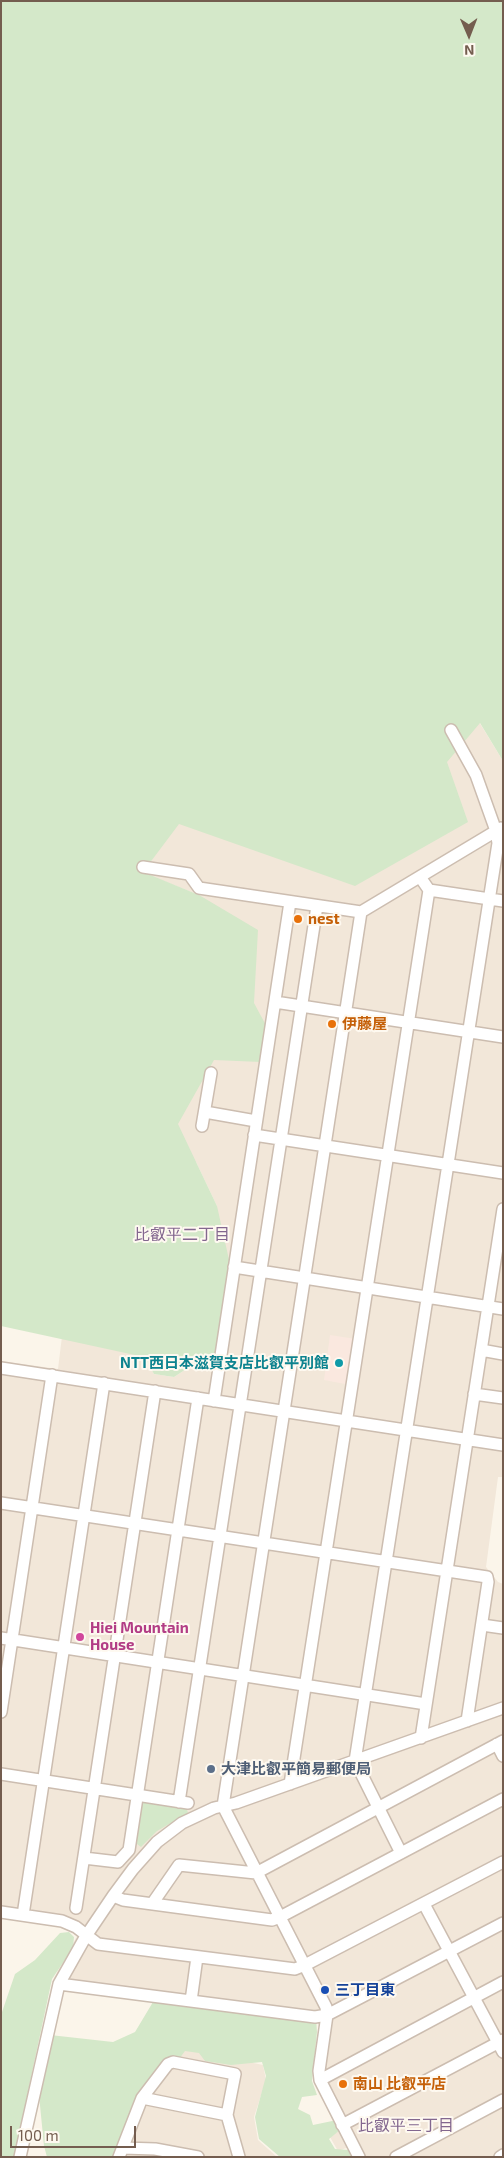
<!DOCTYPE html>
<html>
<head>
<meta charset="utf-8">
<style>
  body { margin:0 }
  #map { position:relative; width:504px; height:2158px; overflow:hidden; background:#fbf5ea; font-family:"Exo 2",sans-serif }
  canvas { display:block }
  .frame { position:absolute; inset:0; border:2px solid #745d4f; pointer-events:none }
  .north { position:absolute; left:444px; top:10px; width:50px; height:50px; -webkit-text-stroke:4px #fef9f0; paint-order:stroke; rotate:179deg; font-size:14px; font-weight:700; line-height:20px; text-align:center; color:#745d4f }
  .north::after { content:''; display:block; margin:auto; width:18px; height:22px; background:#745d4f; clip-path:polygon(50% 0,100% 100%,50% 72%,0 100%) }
  .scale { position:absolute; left:10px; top:2126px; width:126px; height:22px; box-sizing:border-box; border:2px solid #745d4f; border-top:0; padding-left:6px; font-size:15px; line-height:18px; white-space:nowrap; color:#745d4f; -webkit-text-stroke:4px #fef9f0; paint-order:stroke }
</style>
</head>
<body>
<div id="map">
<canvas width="504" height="2158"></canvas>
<div class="frame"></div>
<div class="north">N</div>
<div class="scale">100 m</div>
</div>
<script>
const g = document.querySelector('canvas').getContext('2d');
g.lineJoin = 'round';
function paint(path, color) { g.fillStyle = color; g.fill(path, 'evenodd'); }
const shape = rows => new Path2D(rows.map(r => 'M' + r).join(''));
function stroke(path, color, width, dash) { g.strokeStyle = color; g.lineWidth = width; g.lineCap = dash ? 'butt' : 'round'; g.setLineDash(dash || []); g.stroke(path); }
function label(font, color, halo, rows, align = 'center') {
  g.font = font + ' "Exo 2","Noto Sans JP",sans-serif'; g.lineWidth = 4; g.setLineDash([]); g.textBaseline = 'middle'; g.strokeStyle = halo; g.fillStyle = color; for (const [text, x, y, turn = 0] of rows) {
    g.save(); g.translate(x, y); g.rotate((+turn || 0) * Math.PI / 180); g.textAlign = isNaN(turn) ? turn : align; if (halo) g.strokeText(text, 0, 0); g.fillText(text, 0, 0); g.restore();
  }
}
paint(shape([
  [468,704,503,761,503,1477,498,1477,486,1567,498,1582,503,1584,503,2157,354,2157,349,2147,338,2151,330,2137,338,2131,319,2092,314,2073,320,2025,316,2020,62,1989,26,2157,16,2157,54,1978,77,1936,58,1924,1,1915,1,1361,58,1369,64,1320,144,1357,154,1374,174,1377,191,1366,217,1206,196,1162,173,1152,199,895,143,873,179,818,425,750],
  [182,2048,263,2065,266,2080,254,2117,258,2140,277,2157,110,2157]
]), '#f2e7d9');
paint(shape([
  [330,1335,356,1339,349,1377,345,1384,324,1380]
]), '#fae8df');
paint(shape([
  [1,1,503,1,503,761,480,723,447,762,468,822,355,886,179,824,143,872,199,895,258,930,254,1003,268,1029,261,1062,214,1060,178,1124,217,1206,230,1264,215,1366,191,1366,174,1377,154,1374,144,1357,1,1326],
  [140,1799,186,1806,188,1813,157,1831,141,1847,133,1841],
  [69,1932,74,1937,73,1948,52,1979,14,2157,1,2157,1,2015,15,1974,35,1960,60,1933],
  [153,2002,316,2018,317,2032,312,2081,317,2095,302,2097,298,2109,310,2115,313,2125,337,2120,340,2130,329,2139,335,2149,349,2150,352,2157,280,2157,259,2139,255,2117,266,2076,262,2062,231,2065,205,2061,199,2053,185,2051,179,2059,166,2059,115,2157,47,2157,44,2146,38,2085,50,2035,113,2042,135,2032]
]), '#d4e8c9');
const minor = shape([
  [143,867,189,874,199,888,361,912,501,828],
  [429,890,503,901],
  [275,1002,503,1037],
  [205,1112,256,1121],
  [202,1126,211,1073],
  [254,1135,503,1173],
  [234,1267,503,1309],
  [481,1350,503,1354],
  [1,1368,503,1445],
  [474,1394,503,1398],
  [214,1401,290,902],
  [1,1503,487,1577,488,1582,467,1721],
  [482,1625,503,1628],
  [1,1638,426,1704],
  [1,1712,52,1375],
  [421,1738,503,1209],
  [497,1744,503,1756],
  [1,1774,188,1803],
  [290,1784,429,890,420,877],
  [179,1802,317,906],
  [401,1853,355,1761,498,843,496,831,476,775,451,730],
  [84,1858,118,1862,129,1850,198,1398],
  [113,1896,123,1900,272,1920,280,1917,503,1799],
  [152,1904,179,1865,256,1873,503,1741],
  [424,1904,503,2052],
  [76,1908,155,1391],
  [1,1912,62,1921,76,1927,98,1944,295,1969,305,1965,503,1862],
  [23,1915,104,1383],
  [59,1984,315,2017,327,2015,503,1923],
  [191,2001,197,1957],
  [320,2080,503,1982],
  [142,2098,227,2115],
  [342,2125,503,2040],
  [123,2148,155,2149,198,2157],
  [20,2157,59,1984,86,1936,113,1896,133,1869,157,1842,182,1823,214,1808,236,1803,503,1708],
  [119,2157,142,2098,168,2064,173,2062,235,2074,227,2115,239,2157],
  [359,2157,320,2080,319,2071,327,2015,326,2007,223,1806,361,912],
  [396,2157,503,2100],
  [500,2157,503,2155]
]);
stroke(minor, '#ccbdb0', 14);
stroke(minor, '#fff', 11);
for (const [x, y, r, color] of [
  [298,919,5,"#e8710a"],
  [332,1024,5,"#e8710a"],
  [339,1363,5,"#0f9aa8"],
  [80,1637,5,"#d1479c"],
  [211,1769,5,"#5c6f8a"],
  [325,1990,5,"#1a4fb4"],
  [343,2084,5,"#e8710a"]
]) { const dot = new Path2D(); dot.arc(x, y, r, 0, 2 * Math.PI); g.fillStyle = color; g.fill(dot); stroke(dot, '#fef9f0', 2); }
label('bold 15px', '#c56008', '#fef9f0', [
  ["nest",308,919],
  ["伊藤屋",342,1024],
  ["南山 比叡平店",353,2084]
], 'left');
label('bold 15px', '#0d838f', '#fef9f0', [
  ["NTT西日本滋賀支店比叡平別館",329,1363]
], 'right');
label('bold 15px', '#b23c85', '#fef9f0', [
  ["Hiei Mountain",90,1628],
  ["House",90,1645]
], 'left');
label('bold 15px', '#4e5e75', '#fef9f0', [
  ["大津比叡平簡易郵便局",221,1769]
], 'left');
label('bold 15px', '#164399', '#fef9f0', [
  ["三丁目東",335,1990]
], 'left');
label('16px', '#83678f', '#fef9f0', [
  ["比叡平二丁目",182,1235],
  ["比叡平三丁目",406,2126]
]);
</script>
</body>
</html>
